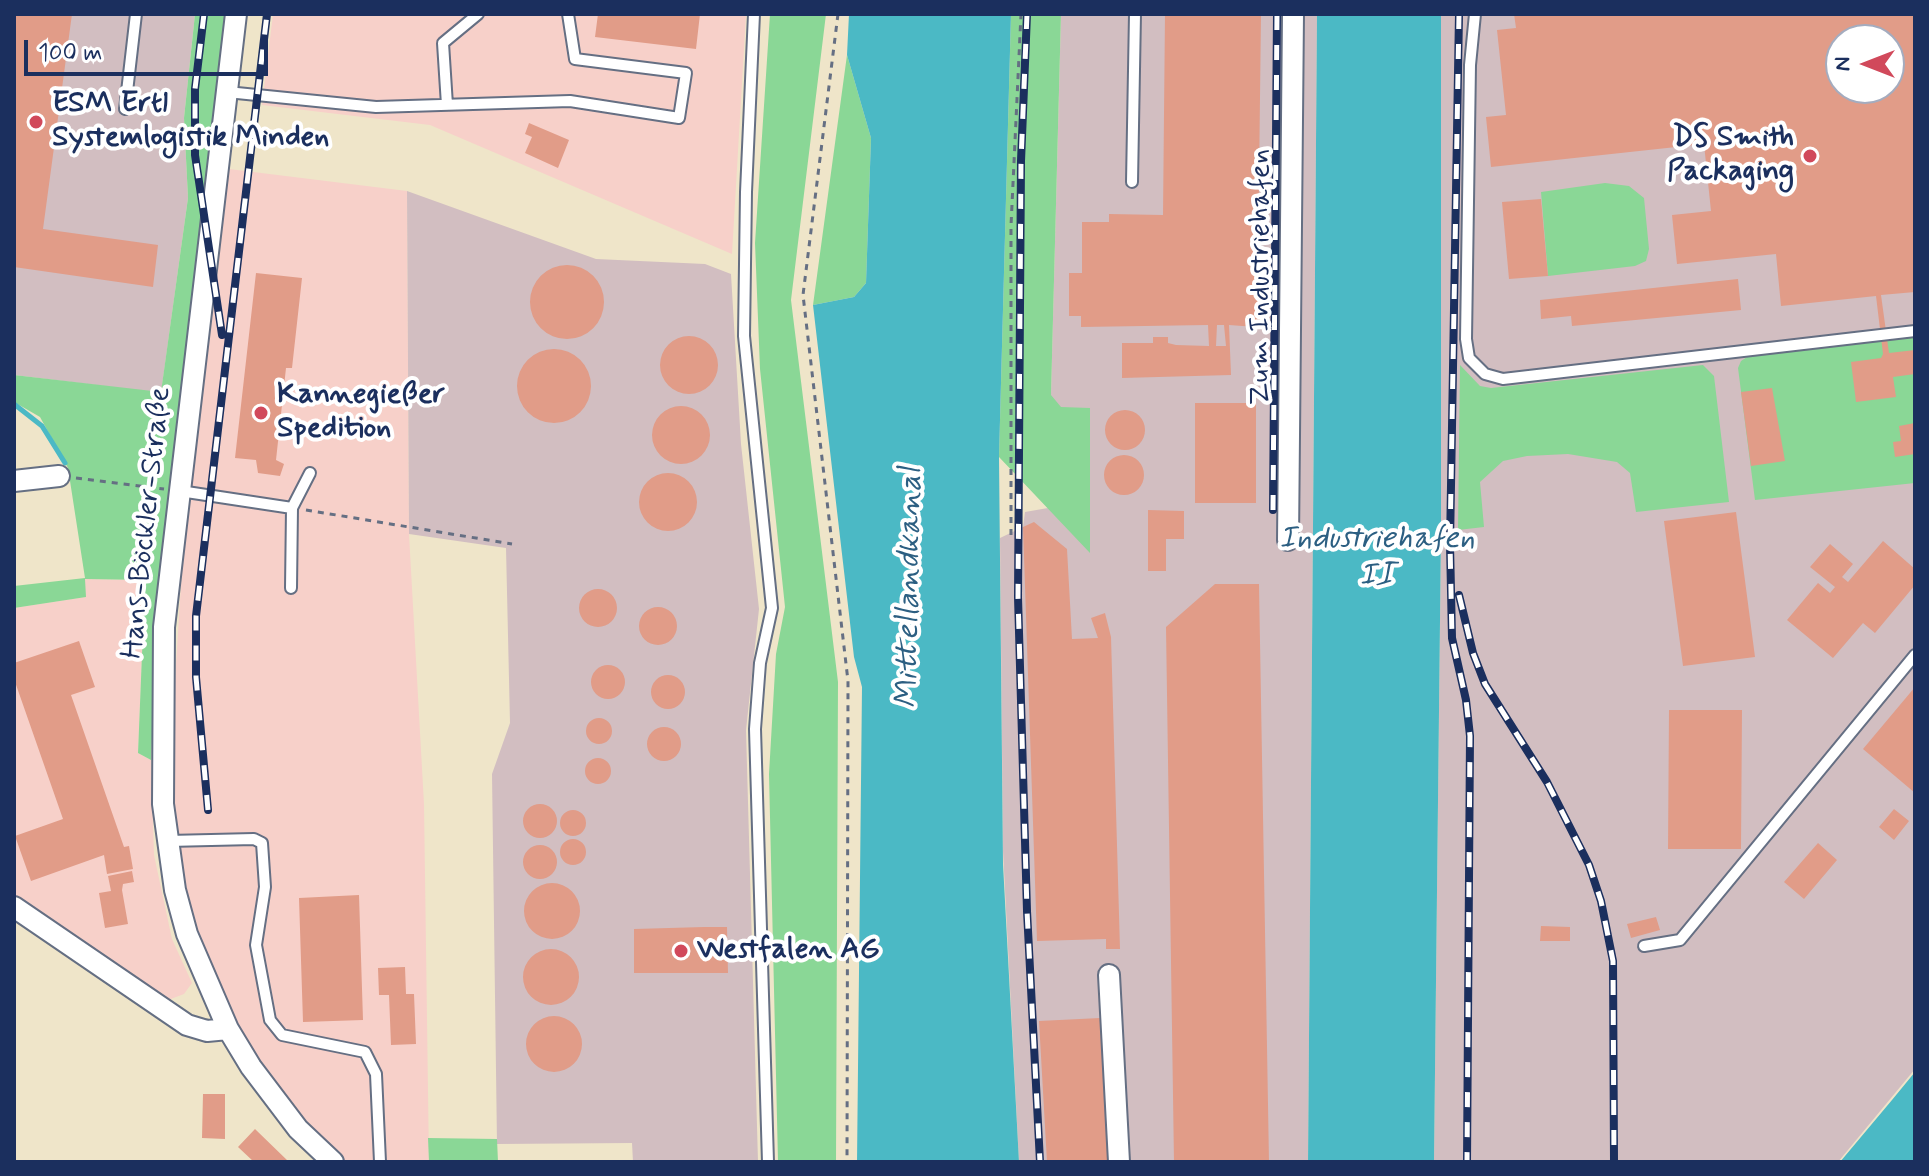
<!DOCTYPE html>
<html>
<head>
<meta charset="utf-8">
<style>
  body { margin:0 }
  #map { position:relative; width:1929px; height:1176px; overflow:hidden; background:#efe5c9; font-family:Mynerve,sans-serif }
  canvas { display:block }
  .frame { position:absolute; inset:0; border:16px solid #1b2f5e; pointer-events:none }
  .north { position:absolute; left:1825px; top:24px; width:80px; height:80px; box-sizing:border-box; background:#fff; border:2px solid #a4acbf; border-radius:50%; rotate:270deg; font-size:22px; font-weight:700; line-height:32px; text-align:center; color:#1b2f5e }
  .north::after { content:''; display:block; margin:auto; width:28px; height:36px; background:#d1495b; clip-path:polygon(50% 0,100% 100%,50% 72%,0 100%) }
  .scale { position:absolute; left:24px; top:40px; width:244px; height:36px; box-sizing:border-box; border:4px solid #1b2f5e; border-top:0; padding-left:10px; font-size:24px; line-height:28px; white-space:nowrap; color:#1b2f5e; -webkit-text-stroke:6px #fff; paint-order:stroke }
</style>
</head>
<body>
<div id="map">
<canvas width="1929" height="1176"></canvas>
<div class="frame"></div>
<div class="north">N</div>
<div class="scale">100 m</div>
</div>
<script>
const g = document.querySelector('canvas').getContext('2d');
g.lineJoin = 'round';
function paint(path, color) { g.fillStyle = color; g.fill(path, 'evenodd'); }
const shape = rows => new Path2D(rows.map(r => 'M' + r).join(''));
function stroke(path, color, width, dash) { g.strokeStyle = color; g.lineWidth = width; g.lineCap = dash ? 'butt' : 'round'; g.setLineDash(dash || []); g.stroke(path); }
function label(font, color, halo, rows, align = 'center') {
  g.font = font + ' Mynerve,sans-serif'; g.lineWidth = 8; g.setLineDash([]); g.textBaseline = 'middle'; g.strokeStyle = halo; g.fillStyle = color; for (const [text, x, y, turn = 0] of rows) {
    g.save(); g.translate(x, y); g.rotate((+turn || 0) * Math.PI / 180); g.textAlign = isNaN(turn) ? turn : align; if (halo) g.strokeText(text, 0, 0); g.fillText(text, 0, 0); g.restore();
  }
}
paint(shape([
  [273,14,746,14,732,254,430,125,262,105],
  [229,169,407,191,409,534,424,804,429,1162,337,1162,247,1066,205,989,177,866,169,776,184,537],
  [85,579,145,580,138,753,151,760,154,855,172,939,192,983,184,994,168,1000,146,988,14,897,14,608,85,597]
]), '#f7d0c9');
paint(shape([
  [14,14,195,14,184,118,188,198,161,393,14,375],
  [1061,14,1317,14,1308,1162,1019,1162,1003,851,1000,538,1023,527,1025,512,1048,508],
  [1441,14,1915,14,1915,1069,1838,1162,1434,1162,1441,531],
  [1841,40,1889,40,1889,88,1841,88],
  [407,191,596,259,705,264,731,274,741,444,759,609,746,730,758,1162,633,1162,632,1143,497,1144,492,774,510,723,506,548,409,534]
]), '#d2bec1');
paint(shape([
  [195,14,228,14,158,607,151,760,138,753,145,580,85,579,86,597,14,608,14,586,85,578,68,468,40,417,14,402,14,375,161,392,188,198,184,118],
  [770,14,826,14,791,300,838,682,836,1162,778,1162,769,774,776,654,785,607,760,369,755,243],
  [1011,14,1061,14,1051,395,1061,407,1090,408,1090,553,999,457],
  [847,55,871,138,866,283,854,297,813,305],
  [1605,183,1629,186,1644,198,1649,249,1646,261,1635,266,1548,276,1541,192],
  [1915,337,1915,483,1755,500,1738,368,1741,361,1750,355],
  [1460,365,1480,386,1491,388,1703,365,1714,376,1729,502,1636,512,1630,473,1617,462,1568,454,1527,456,1503,461,1480,482,1484,527,1458,530],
  [428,1138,497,1139,498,1162,429,1162]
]), '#8ad796');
paint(shape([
  [849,14,1011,14,999,457,1003,864,1019,1162,857,1162,862,687,854,657,813,305,854,297,866,283,871,138,847,55],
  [1317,14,1441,14,1441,531,1434,1162,1308,1162],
  [1915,1072,1915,1162,1840,1162,1892,1100]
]), '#4bb9c5');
stroke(shape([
  [14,404,42,426,65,463]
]), '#4bb9c5', 5);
paint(shape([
  [14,14,72,14,43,229,158,245,153,287,14,267],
  [598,14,700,14,696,49,595,37],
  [1165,14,1261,14,1258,263,1270,263,1269,328,1229,325,1231,375,1122,378,1122,343,1153,343,1153,337,1168,337,1168,343,1176,345,1209,346,1208,325,1081,327,1081,316,1069,316,1069,273,1082,273,1082,222,1109,222,1109,214,1163,215],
  [1217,325,1224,325,1226,346,1216,346],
  [1514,14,1915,14,1915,292,1881,295,1889,353,1915,350,1915,374,1893,377,1896,397,1856,402,1851,362,1881,358,1883,354,1876,296,1781,306,1776,254,1677,264,1672,215,1711,211,1704,144,1491,167,1486,117,1506,115,1497,30,1516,28],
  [1841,40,1889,40,1889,88,1841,88],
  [529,123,569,140,558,168,525,153,532,137,525,134],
  [1541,199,1548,276,1509,279,1502,202],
  '530 302a37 37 0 1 1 74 0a37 37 0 1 1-74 0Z',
  [256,273,302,278,292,368,286,368,276,460,284,464,280,476,258,473,256,460,235,458],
  [1738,279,1741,310,1572,326,1571,316,1541,319,1540,300],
  '660 365a29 29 0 1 1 58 0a29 29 0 1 1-58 0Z',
  '517 386a37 37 0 1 1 74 0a37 37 0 1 1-74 0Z',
  [1772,388,1785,461,1751,466,1741,392],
  [1195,403,1256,403,1256,503,1195,503],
  '652 435a29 29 0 1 1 58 0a29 29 0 1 1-58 0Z',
  '1105 430a20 20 0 1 1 40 0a20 20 0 1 1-40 0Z',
  [1915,423,1915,454,1895,457,1893,442,1901,441,1899,426],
  '1104 475a20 20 0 1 1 40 0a20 20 0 1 1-40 0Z',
  '639 502a29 29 0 1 1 58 0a29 29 0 1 1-58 0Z',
  [1148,510,1184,511,1184,539,1166,539,1166,571,1148,571],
  [1736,512,1755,657,1683,666,1664,521],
  [1034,522,1067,549,1072,639,1098,638,1091,618,1105,613,1111,637,1120,949,1106,949,1106,939,1037,941,1023,527],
  [1883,541,1915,569,1915,585,1875,633,1863,623,1833,658,1787,620,1818,583,1830,593,1835,587,1810,567,1830,544,1853,564,1842,577,1848,582],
  [1215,584,1259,584,1269,1162,1174,1162,1166,627],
  '579 608a19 19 0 1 1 38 0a19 19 0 1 1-38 0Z',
  '639 626a19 19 0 1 1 38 0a19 19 0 1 1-38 0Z',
  [79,641,95,687,71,695,124,847,129,846,133,869,107,874,104,855,31,881,15,836,63,819,14,679,14,663],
  '591 682a17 17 0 1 1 34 0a17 17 0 1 1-34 0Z',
  '651 692a17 17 0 1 1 34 0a17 17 0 1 1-34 0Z',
  [1915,687,1915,793,1863,749],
  [1669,710,1742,710,1741,849,1668,849],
  '586 731a13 13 0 1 1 26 0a13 13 0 1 1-26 0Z',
  '647 744a17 17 0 1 1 34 0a17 17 0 1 1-34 0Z',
  '585 771a13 13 0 1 1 26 0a13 13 0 1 1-26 0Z',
  '523 821a17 17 0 1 1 34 0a17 17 0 1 1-34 0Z',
  [1894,809,1909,821,1894,840,1879,827],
  '560 823a13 13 0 1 1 26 0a13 13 0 1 1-26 0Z',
  '560 852a13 13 0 1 1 26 0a13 13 0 1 1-26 0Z',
  [1818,843,1837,860,1804,899,1784,882],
  '523 862a17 17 0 1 1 34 0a17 17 0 1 1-34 0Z',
  [132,871,134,882,123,884,122,890,128,924,105,928,99,893,111,891,108,876],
  '524 911a28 28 0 1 1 56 0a28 28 0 1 1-56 0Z',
  [359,895,363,1020,303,1022,299,898],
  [1656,917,1660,930,1631,938,1627,924],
  [1541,926,1570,927,1570,941,1540,941],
  [704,927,727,927,728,973,634,973,634,929],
  '523 977a28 28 0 1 1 56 0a28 28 0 1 1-56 0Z',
  [405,967,406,994,414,994,416,1044,391,1045,389,995,379,995,378,968],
  '526 1044a28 28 0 1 1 56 0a28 28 0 1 1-56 0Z',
  [1100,1018,1109,1162,1047,1162,1039,1021],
  [203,1094,225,1094,225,1139,202,1138],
  [255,1129,289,1162,254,1162,238,1147]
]), '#e19c88');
const service = shape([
  [754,14,746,192,744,336,772,608,760,663,755,729,768,1162],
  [1475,14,1470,65,1466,339,1469,358,1485,374,1503,379,1915,331],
  [227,92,376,107,570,101,679,118,686,73,575,59,568,14],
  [447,105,443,43,478,14],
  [125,109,136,14],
  [1132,182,1135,14],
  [180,491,292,508,291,588],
  [292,508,310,473],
  [168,841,254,839,262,843,265,887,256,945,270,1020,282,1035,365,1052,376,1074,380,1162],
  [1644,946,1680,940,1915,655]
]);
const minor = shape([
  [236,14,164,627,163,804,175,890,187,934,228,1029,251,1067,298,1129,333,1162],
  [14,481,59,476],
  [1288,540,1293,14],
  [14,907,187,1025,207,1031,228,1029],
  [1109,975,1119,1162]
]);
stroke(service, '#656f83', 14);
stroke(minor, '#656f83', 24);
stroke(shape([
  [838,14,803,295,848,681,847,1162],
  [76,478,164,489],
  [306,510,512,544],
  [1011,535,1011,226,1021,14]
]), '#656f83', 3, [6, 6]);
stroke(service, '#fff', 10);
stroke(minor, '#fff', 20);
const rail = shape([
  [204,14,195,89,195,155,222,335],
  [1027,14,1021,161,1018,597,1027,911,1040,1162],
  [1459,14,1450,544,1452,638,1466,700,1470,736,1467,1162],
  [1273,510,1277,14],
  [1459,595,1473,653,1485,684,1547,782,1589,865,1601,901,1613,961,1614,1162],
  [208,810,196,677,196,616,267,14]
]);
stroke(rail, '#1b2f5e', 8);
stroke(rail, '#fff', 5, [15]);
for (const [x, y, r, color] of [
  [36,122,8,"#d1495b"],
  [1810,156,8,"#d1495b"],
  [261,413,8,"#d1495b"],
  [681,951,8,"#d1495b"]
]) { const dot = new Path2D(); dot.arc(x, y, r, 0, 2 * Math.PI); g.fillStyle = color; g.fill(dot); stroke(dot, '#fff', 3); }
label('bold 30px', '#1b2f5e', '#fff', [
  ["ESM Ertl",52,105],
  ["Systemlogistik Minden",52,139],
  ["DS Smith",1794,139,"right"],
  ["Packaging",1794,173,"right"],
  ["Kannegießer",277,396],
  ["Spedition",277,430],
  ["Westfalen AG",697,951]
], 'left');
label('30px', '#1b2f5e', '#fff', [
  ["Zum Industriehafen",1262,277,-90],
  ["Hans-Böckler-Straße",148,523,-84]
]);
label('italic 32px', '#2c5f82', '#fff', [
  ["Industriehafen",1377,540],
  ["II",1377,577],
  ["Mittellandkanal",911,588,-89]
]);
</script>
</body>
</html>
